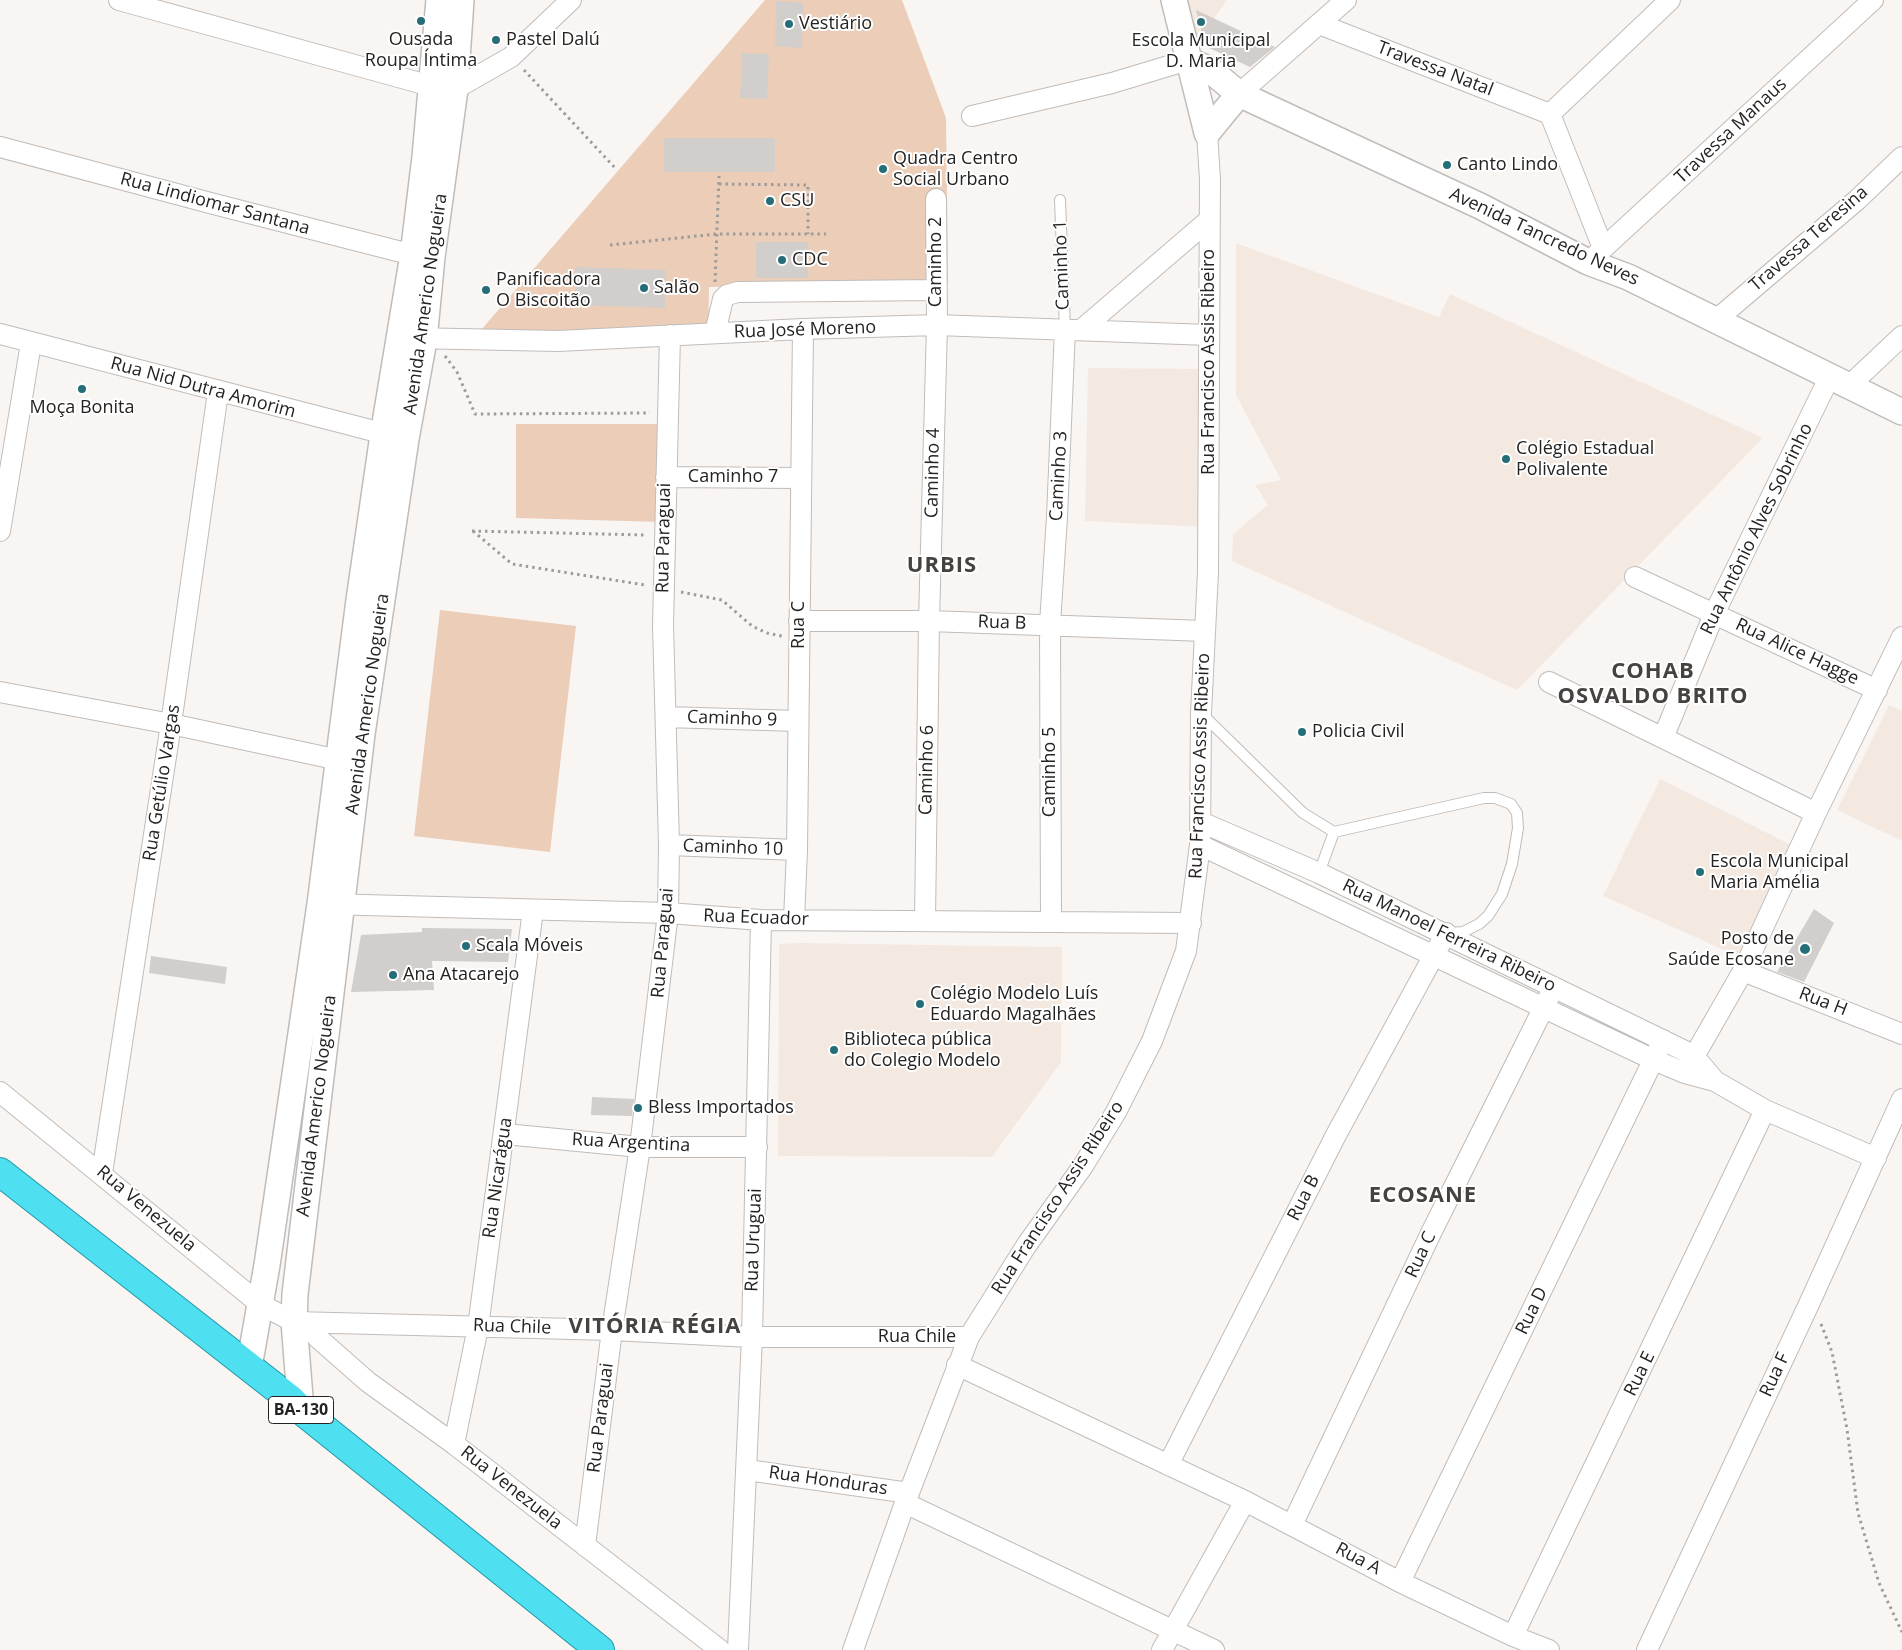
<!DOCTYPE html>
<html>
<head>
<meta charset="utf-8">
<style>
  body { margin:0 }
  canvas { display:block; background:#f9f5f3 }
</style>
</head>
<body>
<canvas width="1902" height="1650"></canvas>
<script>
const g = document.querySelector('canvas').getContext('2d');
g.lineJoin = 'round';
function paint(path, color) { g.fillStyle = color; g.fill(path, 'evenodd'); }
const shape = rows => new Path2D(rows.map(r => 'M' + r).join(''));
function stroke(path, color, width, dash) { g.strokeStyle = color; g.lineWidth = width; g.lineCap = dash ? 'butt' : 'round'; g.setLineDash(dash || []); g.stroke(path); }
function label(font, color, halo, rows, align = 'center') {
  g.font = font + ' "Open Sans",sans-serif'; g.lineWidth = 4; g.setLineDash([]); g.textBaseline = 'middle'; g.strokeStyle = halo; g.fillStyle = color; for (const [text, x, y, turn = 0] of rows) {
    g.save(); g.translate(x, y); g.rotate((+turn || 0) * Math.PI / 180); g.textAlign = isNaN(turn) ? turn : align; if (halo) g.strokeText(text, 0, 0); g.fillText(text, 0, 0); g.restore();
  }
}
paint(shape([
  [1186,0,1227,0,1196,44],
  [1236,243,1439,317,1450,294,1763,438,1517,690,1232,561,1233,534,1268,505,1255,485,1281,480,1236,395],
  [1088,368,1204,369,1204,527,1085,521],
  [1889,705,1902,711,1902,841,1837,810],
  [1660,779,1797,848,1740,957,1603,896],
  [799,943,1062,947,1061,1062,992,1157,778,1156,779,944]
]), '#f4e9e1');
paint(shape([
  [765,0,902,0,946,118,948,283,709,287,708,342,475,337],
  [516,424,666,424,662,522,516,518],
  [440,610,576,626,550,852,414,836]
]), '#ebcdb8');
paint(shape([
  [776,1,803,3,802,48,775,46],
  [1196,10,1275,47,1250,67,1205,46],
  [742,53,769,54,767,99,740,98],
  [664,138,775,138,775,172,664,172],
  [756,242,808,242,808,278,756,278],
  [576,267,666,270,665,308,575,305],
  [1814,909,1834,923,1804,982,1777,972],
  [422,928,512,929,508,962,432,961,434,990,351,992,361,935,422,932],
  [151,956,227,967,225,984,149,973],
  [592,1097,634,1099,632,1116,591,1115]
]), '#d2cecc');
const service = shape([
  [1060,200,1065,329],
  [1201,713,1303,813,1334,832,1484,798,1495,798,1511,804,1517,813,1518,828,1512,864,1502,894,1488,916,1479,924,1463,932,1449,933],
  [1319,873,1334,832]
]);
const minor = shape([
  [119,0,431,86,455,89,511,57,571,0],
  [1319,24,1550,114,1603,248],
  [1239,94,1346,0],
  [1550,114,1670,0],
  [972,116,1112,83,1188,60],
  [0,147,214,204,413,255,426,256],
  [1595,256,1873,0],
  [1716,320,1857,200,1902,157],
  [1081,330,1209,220],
  [715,333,723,299,727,295,738,292,936,290],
  [0,334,397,437],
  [410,338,558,341,803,329,937,325,1209,335],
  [1850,385,1902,336],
  [666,477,799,478],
  [0,531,31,343],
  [1635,577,1877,690],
  [799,621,929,621,1205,631],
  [1549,682,1816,813],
  [0,692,171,724,353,763],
  [666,717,798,721],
  [1663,738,1715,612,1830,376],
  [1201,822,1319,873,1693,1055,1715,1081],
  [669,845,797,850],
  [1200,845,1654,1060,1685,1073,1715,1081,1765,1110,1876,1158],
  [326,904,668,913,761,920,1191,923],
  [794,920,797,850,803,329],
  [925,920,929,621,937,325,936,199],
  [1051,921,1050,624,1057,517,1065,329],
  [1743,971,1902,1034],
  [1688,1067,1743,971,1816,813,1902,637],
  [0,1092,260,1304,294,1322,612,1330,752,1337,969,1337],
  [505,1134,640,1147,757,1147],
  [102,1173,171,724,218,392],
  [306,1322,318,1338,368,1382,454,1444,720,1650],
  [957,1365,1245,1501,1400,1582,1513,1636,1549,1650],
  [454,1444,478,1327,533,910],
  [1168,1465,1336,1135,1446,933],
  [747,1470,909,1493],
  [905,1503,1214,1650],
  [1292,1525,1431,1233,1554,987],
  [585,1546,612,1330,640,1147,668,913,669,845,663,625,670,335],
  [1400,1582,1663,1040],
  [1513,1636,1765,1110],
  [738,1650,752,1337,761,920],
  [853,1650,905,1503,969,1337,1026,1246,1083,1166,1116,1112,1152,1041,1186,951,1200,845,1201,713,1208,572,1210,179,1207,133],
  [1162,1650,1245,1501],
  [1647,1650,1809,1304,1902,1099]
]);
const tertiary = shape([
  [1174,0,1207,133],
  [1188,60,1210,70,1239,94,1480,206,1588,262,1628,277,1902,412],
  [1207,133,1239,94],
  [249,1367,267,1265,320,904,359,600,383,435,413,255,425,157,439,0],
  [301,1410,294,1322,295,1294,362,734,406,439,424,340,432,257,455,89,461,0]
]);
const trunk = shape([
  [0,1172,290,1399,301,1410,600,1650]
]);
stroke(service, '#c0bcb9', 12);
stroke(minor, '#c0bcb9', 22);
stroke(tertiary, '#c0bcb9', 28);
stroke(trunk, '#2398a6', 30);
stroke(shape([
  [524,70,617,170],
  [719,184,808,185,808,234],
  [610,245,717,234,826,234],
  [715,282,719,176],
  [445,356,457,372,475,414,650,413],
  [472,531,646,535],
  [473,531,512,564,645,585],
  [681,592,722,600,752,626,767,633,782,636],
  [1821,1324,1832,1352,1847,1429,1858,1513,1879,1583,1902,1632]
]), '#9e9b99', 3, [2.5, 4]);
stroke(service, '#fff', 10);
stroke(minor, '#fff', 20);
stroke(tertiary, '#fff', 25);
stroke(trunk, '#4edff0', 28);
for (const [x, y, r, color] of [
  [421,21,5,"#256e78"],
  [1201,22,5,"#256e78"],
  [789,24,5,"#256e78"],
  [496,40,5,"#256e78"],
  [1447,165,5,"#256e78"],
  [883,169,5,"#256e78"],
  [770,201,5,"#256e78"],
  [782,260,5,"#256e78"],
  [644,288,5,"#256e78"],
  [486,290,5,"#256e78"],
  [82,389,5,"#256e78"],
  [1506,459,5,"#256e78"],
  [1302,732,5,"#256e78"],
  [1700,872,5,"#256e78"],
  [466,946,5,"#256e78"],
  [1805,949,6,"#256e78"],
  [393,975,5,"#256e78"],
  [920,1004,5,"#256e78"],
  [834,1050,5,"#256e78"],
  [638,1108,5,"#256e78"]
]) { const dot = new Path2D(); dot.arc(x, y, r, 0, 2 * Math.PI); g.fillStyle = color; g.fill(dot); stroke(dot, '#fff', 2); }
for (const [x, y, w] of [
  [301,1410,65]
]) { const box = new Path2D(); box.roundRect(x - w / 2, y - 13.5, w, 27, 4); g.fillStyle = '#fff'; g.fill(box); stroke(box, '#252322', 1); }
label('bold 16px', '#252322', null, [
  ["BA-130",301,1410]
]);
label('18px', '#252322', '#fff', [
  ["Vestiário",799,24],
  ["Ousada",421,40,"center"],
  ["Roupa Íntima",421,61,"center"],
  ["Pastel Dalú",506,40],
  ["Escola Municipal",1201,41,"center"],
  ["D. Maria",1201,62,"center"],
  ["Quadra Centro",893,159],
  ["Social Urbano",893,180],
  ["Canto Lindo",1457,165],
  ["CSU",780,201],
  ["CDC",792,260],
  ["Panificadora",496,280],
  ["O Biscoitão",496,301],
  ["Salão",654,288],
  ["Moça Bonita",82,408,"center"],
  ["Colégio Estadual",1516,449],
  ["Polivalente",1516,470],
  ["Policia Civil",1312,732],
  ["Escola Municipal",1710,862],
  ["Maria Amélia",1710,883],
  ["Posto de",1794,939,"right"],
  ["Saúde Ecosane",1794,960,"right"],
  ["Scala Móveis",476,946],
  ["Ana Atacarejo",403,975],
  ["Colégio Modelo Luís",930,994],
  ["Eduardo Magalhães",930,1015],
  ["Biblioteca pública",844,1040],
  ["do Colegio Modelo",844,1061],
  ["Bless Importados",648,1108]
], 'left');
label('18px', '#252322', '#fff', [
  ["Travessa Natal",1435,69,21],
  ["Travessa Manaus",1731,131,-43],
  ["Rua Lindiomar Santana",215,204,15],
  ["Avenida Tancredo Neves",1544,237,25],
  ["Travessa Teresina",1809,239,-41],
  ["Caminho 2",936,262,-90],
  ["Caminho 1",1062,265,-92],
  ["Avenida Americo Nogueira",426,304,-82],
  ["Rua José Moreno",805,330,-2],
  ["Rua Francisco Assis Ribeiro",1209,362,-90],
  ["Rua Nid Dutra Amorim",203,388,15],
  ["Caminho 4",933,473,-89],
  ["Caminho 3",1059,476,-87],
  ["Caminho 7",733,477],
  ["Rua Antônio Alves Sobrinho",1757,529,-64],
  ["Rua Paraguai",664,538,-89],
  ["Rua B",1002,623,2],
  ["Rua C",799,625,-90],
  ["Rua Alice Hagge",1797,652,25],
  ["Avenida Americo Nogueira",368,704,-82],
  ["Caminho 9",732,719,2],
  ["Rua Francisco Assis Ribeiro",1200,766,-88],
  ["Caminho 6",927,770,-89],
  ["Caminho 5",1050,772,-90],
  ["Rua Getúlio Vargas",162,783,-81],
  ["Caminho 10",733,848,2],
  ["Rua Ecuador",756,918,2],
  ["Rua Manoel Ferreira Ribeiro",1449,936,26],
  ["Rua Paraguai",663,943,-85],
  ["Rua H",1823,1002,21],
  ["Avenida Americo Nogueira",317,1106,-83],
  ["Rua Argentina",631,1143,3],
  ["Rua Nicarágua",498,1178,-82],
  ["Rua Francisco Assis Ribeiro",1058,1198,-57],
  ["Rua B",1304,1198,-63],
  ["Rua Venezuela",146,1209,40],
  ["Rua Uruguai",754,1240,-88],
  ["Rua C",1421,1255,-65],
  ["Rua D",1532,1311,-64],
  ["Rua Chile",512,1327,2],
  ["Rua Chile",917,1337],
  ["Rua E",1640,1374,-64],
  ["Rua F",1775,1375,-65],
  ["Rua Paraguai",601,1418,-83],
  ["Rua Honduras",828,1481,8],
  ["Rua Venezuela",511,1488,38],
  ["Rua A",1358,1559,28]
]);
g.letterSpacing = '1px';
label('bold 22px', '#454240', '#fff', [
  ["URBIS",942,566],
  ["COHAB",1653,672],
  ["OSVALDO BRITO",1653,697],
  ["ECOSANE",1423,1196],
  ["VITÓRIA RÉGIA",655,1327]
]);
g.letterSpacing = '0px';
</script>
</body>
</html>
